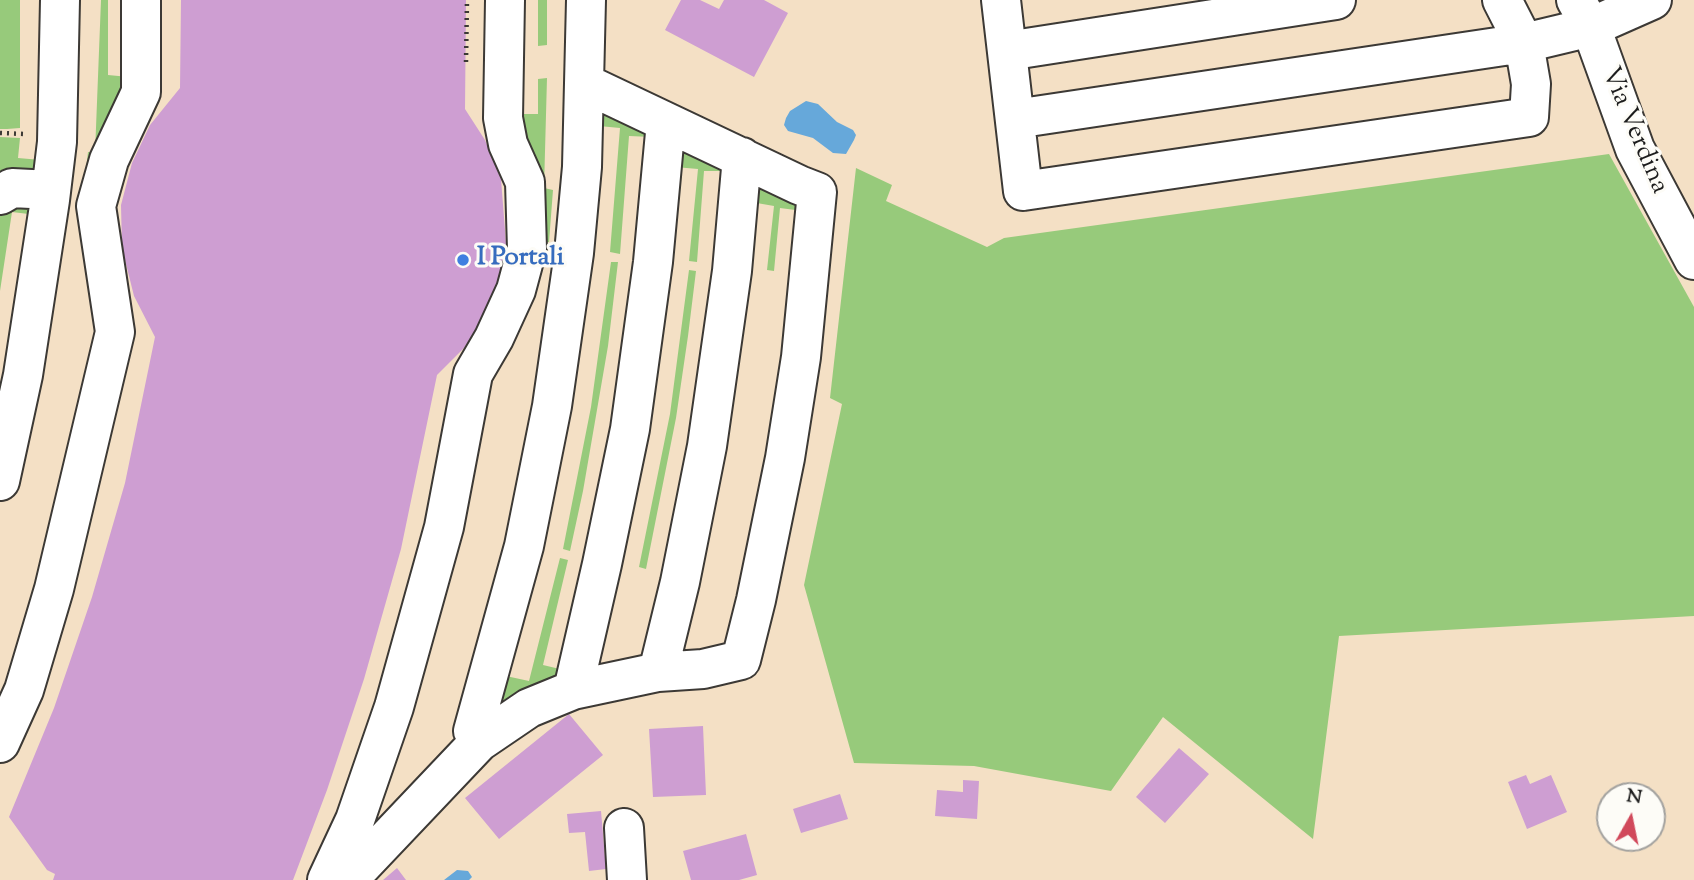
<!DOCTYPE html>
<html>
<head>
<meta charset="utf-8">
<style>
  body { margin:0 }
  #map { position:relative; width:1694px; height:880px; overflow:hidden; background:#f4e0c5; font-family:"Sorts Mill Goudy",serif }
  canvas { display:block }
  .north { position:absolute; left:1596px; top:782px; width:70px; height:70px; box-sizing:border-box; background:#fdfcf7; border:2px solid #a3a29f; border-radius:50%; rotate:9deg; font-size:19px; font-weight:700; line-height:28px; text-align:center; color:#1c1c1c }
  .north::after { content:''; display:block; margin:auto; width:24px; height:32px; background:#d1495b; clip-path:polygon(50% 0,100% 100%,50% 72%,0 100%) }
</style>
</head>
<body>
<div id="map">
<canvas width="1694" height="880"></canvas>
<div class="north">N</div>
</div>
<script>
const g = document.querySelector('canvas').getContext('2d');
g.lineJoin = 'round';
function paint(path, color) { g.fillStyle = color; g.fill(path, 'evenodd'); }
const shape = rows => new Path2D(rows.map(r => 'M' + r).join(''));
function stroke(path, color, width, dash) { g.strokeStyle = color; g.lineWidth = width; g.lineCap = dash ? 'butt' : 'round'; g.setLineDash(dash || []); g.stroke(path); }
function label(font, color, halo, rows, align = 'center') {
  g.font = font + ' "Sorts Mill Goudy",serif'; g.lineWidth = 6; g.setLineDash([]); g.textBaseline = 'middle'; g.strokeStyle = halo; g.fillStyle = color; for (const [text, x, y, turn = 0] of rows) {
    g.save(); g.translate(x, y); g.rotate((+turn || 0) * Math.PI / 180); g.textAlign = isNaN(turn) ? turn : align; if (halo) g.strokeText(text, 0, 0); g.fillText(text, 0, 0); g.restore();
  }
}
paint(shape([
  [0,0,20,0,20,128,7,129,0,129],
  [101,0,108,0,108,75,129,77,83,197,88,152,95,153],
  [538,0,547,0,547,45,538,46],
  [547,78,544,188,553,190,549,242,540,242,517,114,538,114,538,79],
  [607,113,652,137,629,136,620,254,610,252,620,128,599,126,600,118],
  [0,137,20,138,18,158,41,160,40,179,0,181],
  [688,150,728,171,704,171,697,262,689,261,698,169,675,167,680,153],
  [1609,154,1694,307,1694,616,1339,636,1313,839,1163,717,1111,791,974,766,854,763,804,585,842,404,830,398,856,168,892,185,886,201,987,247,1004,238],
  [758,187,799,201,803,211,780,208,774,271,767,270,774,206,751,202],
  [25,201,37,215,12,212,0,291,0,210],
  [611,262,618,262,608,346,583,491,570,551,563,549,591,407],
  [689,270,696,271,688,336,676,418,646,569,639,567,670,414],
  [560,558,568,560,543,665,564,670,564,675,501,704,500,701,506,676,529,681]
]), '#97ca7b');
paint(shape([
  [806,101,818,104,837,122,853,130,856,135,854,140,846,154,833,153,813,138,788,131,784,125,786,118,790,111],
  [457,870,468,871,472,877,469,880,444,880]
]), '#66a8da');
paint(shape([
  [181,0,466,0,465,109,485,140,501,179,506,243,500,275,485,317,464,348,437,375,401,549,364,679,327,790,293,880,53,880,55,874,47,870,9,817,54,708,92,597,125,483,155,337,134,296,122,248,121,205,132,163,150,125,180,88],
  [681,0,700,0,719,9,724,0,764,0,788,13,754,77,665,30],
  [569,714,603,755,499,839,465,798],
  [703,726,706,795,653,797,649,729],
  [1179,748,1209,774,1165,823,1136,797],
  [1526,775,1530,784,1551,775,1567,812,1527,829,1508,782],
  [963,780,979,781,977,819,935,816,937,790,963,792],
  [840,794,848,819,801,833,793,809],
  [601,811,606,869,589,871,585,832,569,833,567,814],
  [746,834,757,875,739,880,691,880,683,851],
  [397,868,406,880,383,880]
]), '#ce9ed2');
const minor = shape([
  [1001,0,1023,191,1529,117,1531,84,1524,43,1502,0],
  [1576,0,1591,27,1635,149,1694,260],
  [1007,51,1336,0],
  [1015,119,1524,43,1591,27,1652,0],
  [0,195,12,188,51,190],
  [0,481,23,375,50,200,57,142,60,0],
  [658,672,680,582,707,446,732,271,742,157],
  [573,690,602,564,630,429,653,262,666,122],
  [479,742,473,731,524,546,552,406,574,253,582,167,586,0],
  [0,743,24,690,54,589,115,332,96,206,109,160,141,92,141,0],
  [624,828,627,880],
  [327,880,355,820,394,707,444,527,473,374,494,338,516,290,527,249,525,182,508,144,503,118,505,0],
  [348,880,479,742,529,708,573,690,658,672,703,669,741,660,756,600,785,458,801,357,817,192,799,185,584,83]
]);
stroke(minor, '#3c3935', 42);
stroke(shape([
  [466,62,467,0],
  [0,133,25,134]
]), '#3c3935', 4.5, [2, 5]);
stroke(minor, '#fff', 38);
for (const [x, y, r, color] of [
  [463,260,7,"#3f7fe0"]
]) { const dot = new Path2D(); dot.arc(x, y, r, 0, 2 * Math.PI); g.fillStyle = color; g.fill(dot); stroke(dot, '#fdfcf7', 2.5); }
label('26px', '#1c1c1c', '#fdfcf7', [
  ["Via Verdina",1633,131,67]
]);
label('bold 26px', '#366cbe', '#fdfcf7', [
  ["I Portali",477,260]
], 'left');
</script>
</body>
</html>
